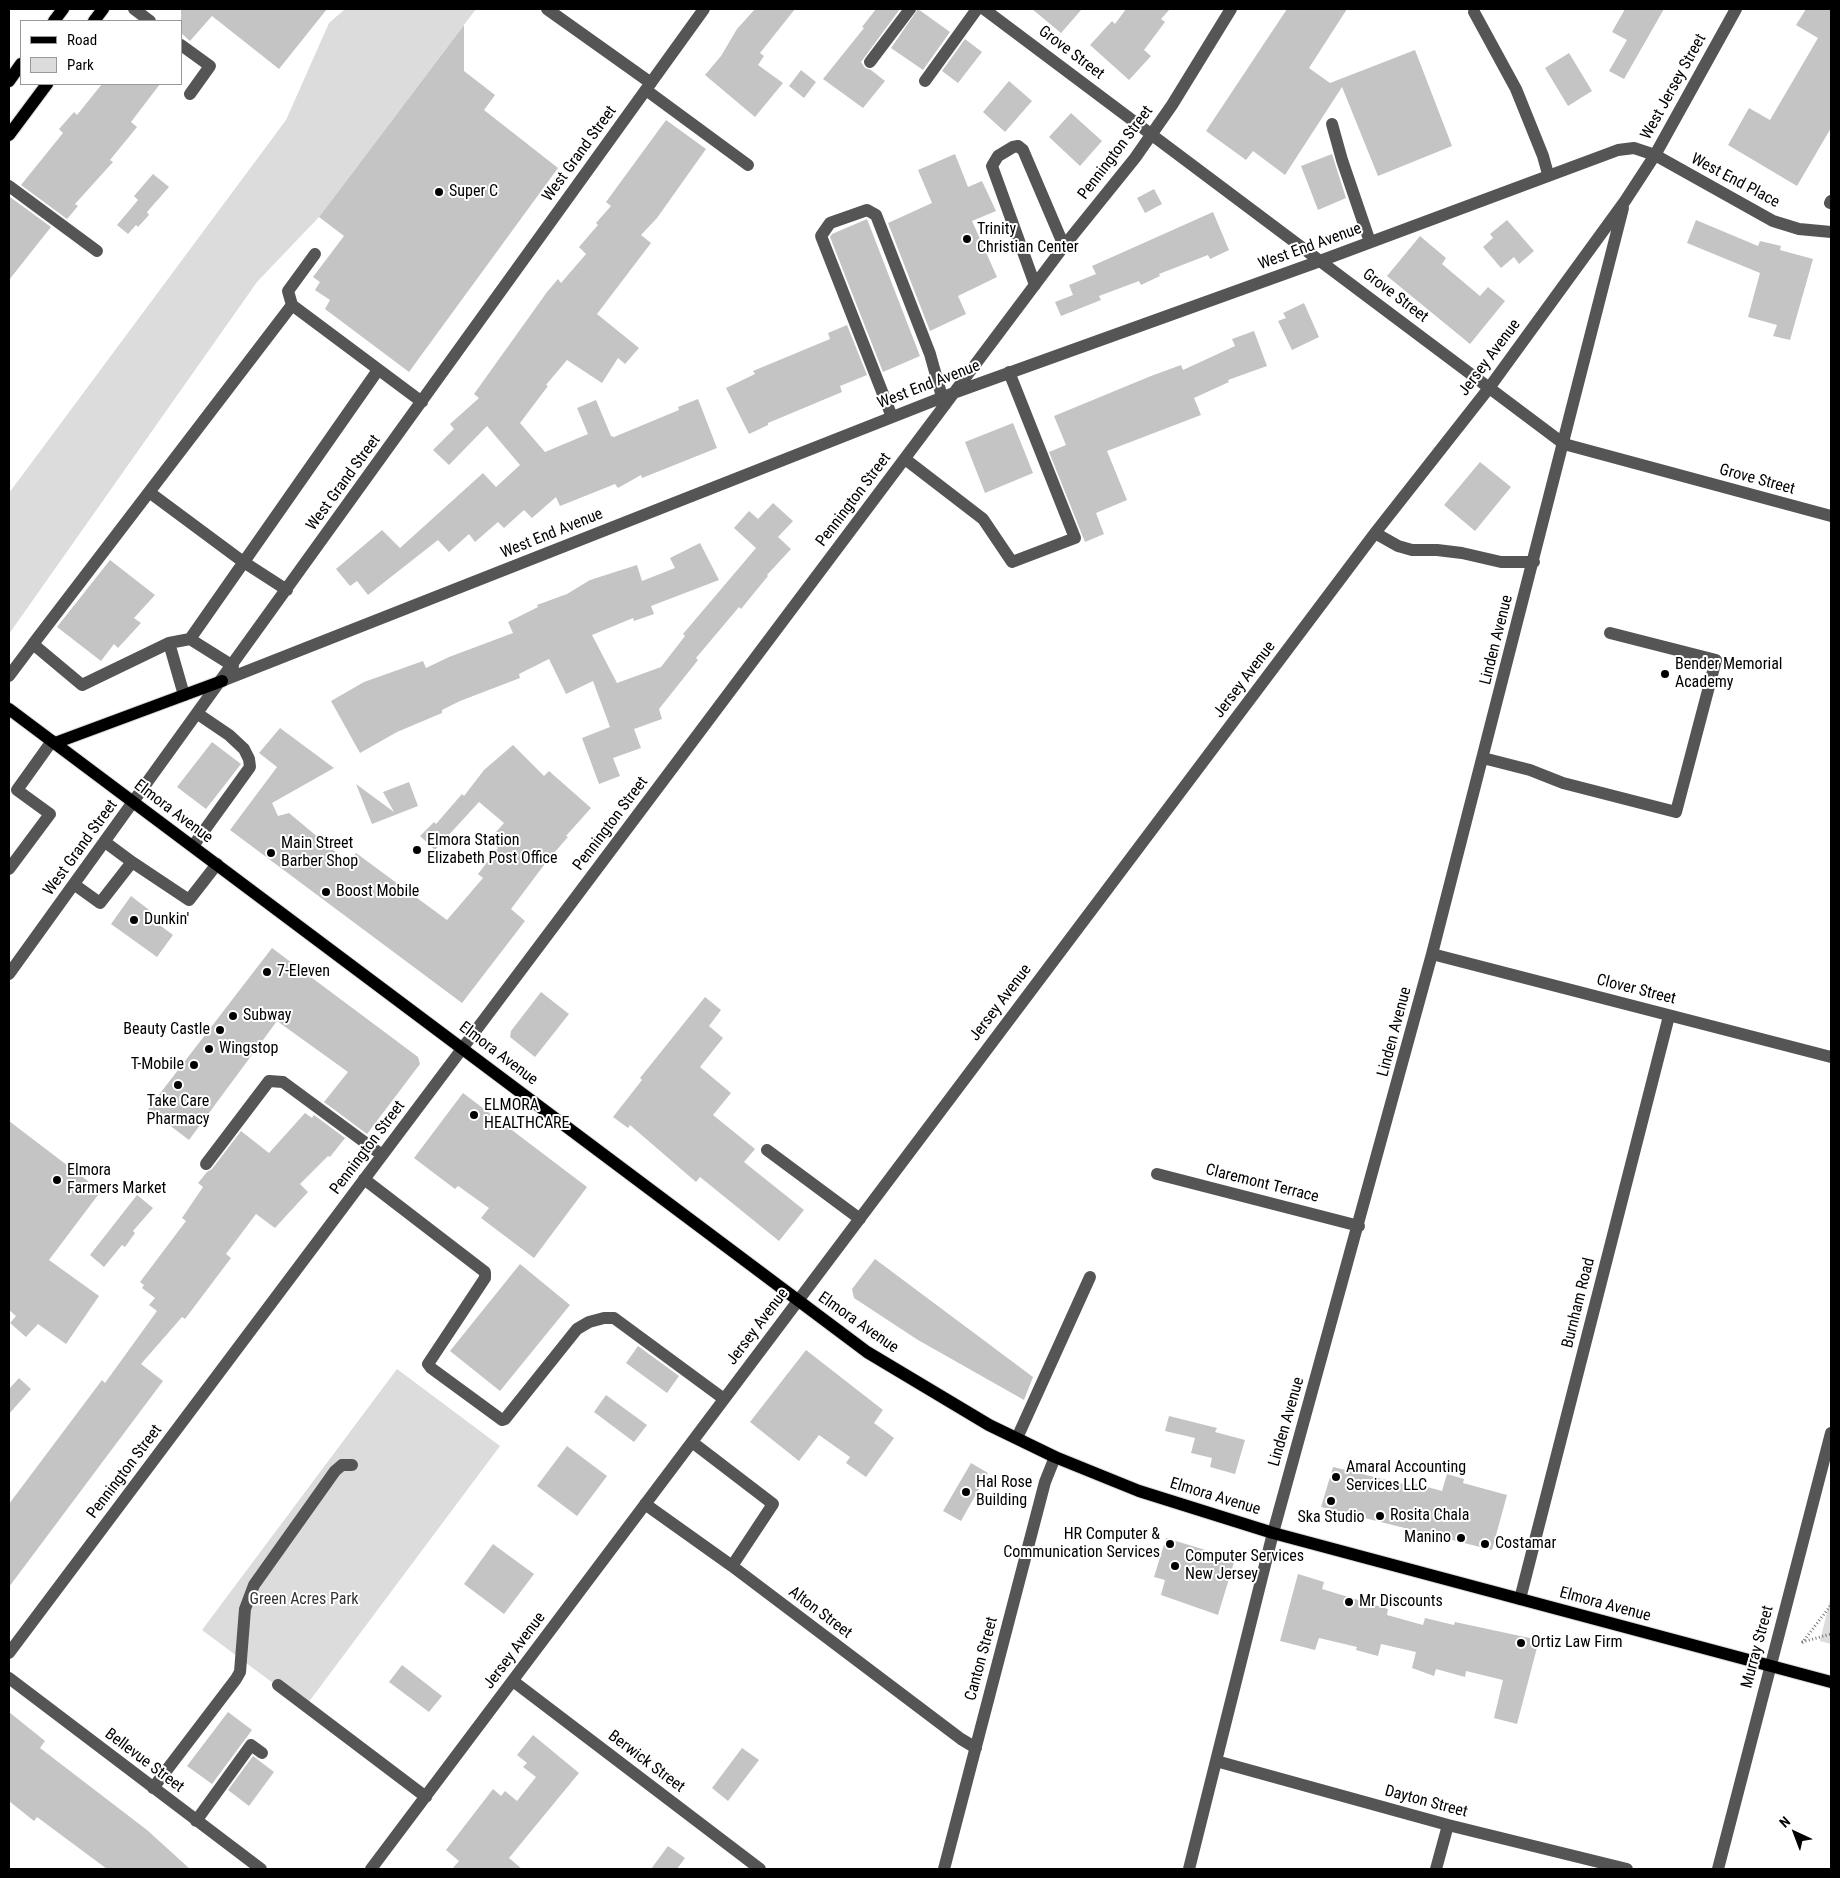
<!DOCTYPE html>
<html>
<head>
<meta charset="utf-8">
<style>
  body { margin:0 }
  #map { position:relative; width:1840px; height:1878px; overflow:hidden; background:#fff; font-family:"Roboto Condensed",sans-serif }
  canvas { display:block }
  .frame { position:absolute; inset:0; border:10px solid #000; pointer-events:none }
  .legend { position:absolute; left:20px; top:20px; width:162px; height:65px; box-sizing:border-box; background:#fff; border:1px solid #999; margin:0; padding:6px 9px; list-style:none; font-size:15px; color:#000 }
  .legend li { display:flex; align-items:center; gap:10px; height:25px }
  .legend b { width:25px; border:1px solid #999 }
  .north { position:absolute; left:1770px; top:1808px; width:50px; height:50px; -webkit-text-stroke:4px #fff; paint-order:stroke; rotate:317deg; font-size:14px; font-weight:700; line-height:20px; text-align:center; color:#000 }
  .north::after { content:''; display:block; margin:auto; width:18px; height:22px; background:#000; clip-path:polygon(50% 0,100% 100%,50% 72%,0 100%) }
</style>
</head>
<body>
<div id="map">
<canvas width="1840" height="1878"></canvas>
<div class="frame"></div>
<ul class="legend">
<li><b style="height:6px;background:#000"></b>Road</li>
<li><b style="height:14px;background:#dcdcdc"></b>Park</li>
</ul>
<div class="north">N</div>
</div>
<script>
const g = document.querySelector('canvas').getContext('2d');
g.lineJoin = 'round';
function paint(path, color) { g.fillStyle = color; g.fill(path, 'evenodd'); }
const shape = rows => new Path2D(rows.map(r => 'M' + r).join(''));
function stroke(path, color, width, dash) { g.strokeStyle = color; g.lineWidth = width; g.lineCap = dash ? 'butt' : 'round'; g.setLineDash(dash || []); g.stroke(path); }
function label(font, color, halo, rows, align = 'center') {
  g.font = font + ' "Roboto Condensed",sans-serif'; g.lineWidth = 4; g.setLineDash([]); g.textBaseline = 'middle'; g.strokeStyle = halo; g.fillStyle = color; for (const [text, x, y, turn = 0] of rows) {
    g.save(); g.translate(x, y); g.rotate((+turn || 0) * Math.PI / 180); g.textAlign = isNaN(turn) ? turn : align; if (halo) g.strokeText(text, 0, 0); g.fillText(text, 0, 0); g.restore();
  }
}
paint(shape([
  [345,9,476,9,319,217,257,282,9,634,9,493,286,120,329,23],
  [397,1369,500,1446,305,1707,202,1630],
  [1831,1596,1831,1644,1820,1641]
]), '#dcdcdc');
paint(shape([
  [181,9,327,9,279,69,212,16,190,41,181,33],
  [755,9,795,9,760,53,764,56,758,65,783,83,755,117,705,75,721,56,737,29],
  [876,9,900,9,861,62,865,68,871,70,885,81,863,108,823,79,864,28,862,27],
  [918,9,950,32,923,70,891,48],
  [1032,9,1082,9,1061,33],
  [1126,9,1170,9,1161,19,1165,22,1144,50,1151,56,1129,80,1090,45,1112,21,1115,24],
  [1287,9,1347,9,1309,68,1330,83,1415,50,1452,146,1378,176,1342,87,1285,175,1253,151,1246,160,1206,131],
  [1625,9,1664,9,1624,79,1609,71,1627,40,1612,32],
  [1806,9,1831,9,1831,128,1797,186,1728,145,1749,108,1770,120,1818,38,1796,25],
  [464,25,464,71,495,95,484,110,558,168,409,372,325,309,330,300,315,290,320,282,313,277,344,236,319,217],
  [965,39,982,52,958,83,942,71],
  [1569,53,1592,91,1568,106,1545,68],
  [801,70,816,82,804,98,789,86],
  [1009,81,1032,101,1005,132,983,112],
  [102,84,160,84,131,122,137,127,110,160,113,162,75,204,78,206,67,219,21,185,63,133,59,129,74,112,77,115],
  [1071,113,1102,141,1080,166,1049,137],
  [666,120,706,149,657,218,641,235,651,243,597,314,639,348,625,364,618,358,602,383,567,360,546,385,548,386,520,423,545,452,588,434,577,408,596,400,611,436,614,437,679,410,678,407,698,399,717,448,642,478,641,475,618,488,615,484,560,506,556,497,532,518,524,510,504,528,498,522,475,542,469,534,449,552,438,540,368,595,357,581,350,586,336,569,382,530,400,548,483,473,496,487,520,465,487,426,449,465,433,450,454,429,450,424,479,398,474,394,547,292,558,279,561,283,586,254,579,247,598,225,596,223,611,206,606,202],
  [955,154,968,187,982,181,996,211,972,221,997,277,958,296,966,314,930,331,888,223,932,203,918,170],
  [1332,154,1346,198,1318,210,1301,166],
  [153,174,169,187,147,212,149,215,138,227,136,225,128,234,117,225,138,200,134,196],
  [1154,189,1162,204,1145,213,1137,198],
  [10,197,51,227,9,280,9,199],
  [1213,212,1229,250,1210,259,1208,255,1159,274,1160,276,1141,285,1139,281,1099,296,1101,300,1061,316,1055,302,1073,295,1069,285,1096,274,1092,266],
  [867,219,920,356,883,372,830,237,832,234],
  [1507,220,1534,251,1519,264,1514,257,1501,268,1483,247,1493,238,1490,234],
  [1696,220,1758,246,1760,241,1781,246,1780,250,1813,259,1790,340,1773,336,1777,325,1748,317,1760,273,1687,243],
  [1420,236,1446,258,1442,264,1480,296,1488,287,1505,301,1470,344,1387,276],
  [1304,303,1319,337,1292,350,1278,321,1286,318,1283,313],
  [847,325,867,375,840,386,842,392,768,423,768,425,749,434,726,388,755,374,753,371,830,339,828,333],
  [1254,331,1267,366,1228,380,1229,382,1194,398,1201,415,1107,451,1127,500,1096,513,1104,534,1085,542,1049,452,1066,445,1054,416,1151,376,1181,365,1183,370,1235,346,1232,339],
  [1013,423,1033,473,985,493,965,442],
  [1480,462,1511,487,1475,531,1444,505],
  [773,503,793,521,778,537,791,549,767,575,768,576,741,609,739,607,696,658,698,660,659,709,662,719,634,729,641,748,613,758,620,776,599,784,582,738,610,727,593,681,566,694,549,659,519,674,520,678,460,701,442,710,442,713,397,732,360,753,331,701,364,682,423,661,426,668,449,657,513,633,508,622,538,607,537,605,567,594,590,580,637,565,642,581,675,568,670,558,700,543,719,580,651,606,654,614,634,621,633,618,592,635,617,683,661,667,685,636,683,634,756,548,734,528,749,511,758,519],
  [110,560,155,595,134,618,141,623,118,648,114,644,101,661,57,627],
  [280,728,334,768,272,803,278,816,289,813,349,863,356,853,447,920,483,878,478,874,498,848,489,840,504,823,479,802,435,850,420,836,434,822,436,824,462,794,464,796,484,770,513,745,544,776,549,771,591,808,566,836,568,837,547,861,511,909,525,921,462,1003,230,830,277,767,259,753],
  [212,742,241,764,206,809,177,787],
  [409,782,418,806,372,824,356,784,394,812,383,792],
  [131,896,157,916,153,920,173,935,157,957,111,924],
  [272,948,418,1057,420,1064,367,1134,324,1102,348,1072,277,1021,189,1140,148,1109],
  [541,992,569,1014,535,1057,510,1037,511,1031],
  [705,997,721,1010,709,1026,723,1038,700,1067,731,1093,713,1115,755,1149,744,1162,804,1210,779,1241,700,1177,696,1182,630,1125,628,1128,613,1117,642,1080,640,1078],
  [463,1093,587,1187,534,1258,481,1218,489,1208,458,1186,455,1189,414,1158],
  [305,1113,312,1118,314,1115,345,1138,330,1157,328,1156,300,1184,308,1192,275,1228,256,1214,226,1254,231,1258,185,1319,182,1317,141,1364,163,1381,9,1587,9,1504,102,1380,105,1383,157,1311,149,1305,155,1298,142,1288,144,1285,140,1282,186,1221,182,1218,203,1187,198,1183,207,1172,212,1169,241,1131,269,1153],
  [9,1121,101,1191,49,1260,99,1296,66,1344,38,1324,26,1337,10,1323,16,1316,9,1310],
  [137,1195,153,1208,133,1231,135,1233,125,1247,122,1245,104,1267,90,1255],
  [875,1259,1033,1377,1024,1400,918,1340,854,1298,852,1289],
  [520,1264,570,1305,500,1391,450,1351],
  [638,1346,679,1376,667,1393,626,1363],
  [806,1350,883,1410,874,1423,894,1438,866,1477,846,1463,850,1457,819,1435,799,1461,750,1422],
  [19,1378,31,1389,9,1414,9,1389],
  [606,1395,647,1425,634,1442,594,1412],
  [1169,1416,1217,1428,1215,1432,1245,1440,1235,1474,1210,1467,1212,1458,1191,1453,1195,1438,1165,1431],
  [567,1446,607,1476,577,1516,537,1486],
  [971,1463,988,1473,961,1521,943,1511],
  [1333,1467,1412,1486,1413,1483,1442,1491,1447,1474,1464,1479,1463,1483,1507,1495,1492,1550,1321,1507],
  [1166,1538,1235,1559,1218,1615,1161,1595,1165,1580,1154,1577],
  [493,1544,534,1574,504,1614,464,1584],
  [1298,1574,1324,1582,1322,1589,1388,1609,1387,1615,1423,1625,1425,1618,1454,1625,1455,1622,1539,1640,1517,1724,1494,1718,1503,1680,1466,1671,1465,1677,1436,1669,1434,1676,1412,1668,1416,1652,1381,1644,1378,1656,1356,1650,1357,1647,1319,1638,1315,1650,1280,1641],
  [402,1665,442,1696,429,1712,389,1682],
  [9,1712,45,1741,40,1748,147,1830,190,1869,107,1869,37,1817,34,1821,9,1801],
  [228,1712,252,1730,212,1784,187,1766],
  [533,1735,579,1773,509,1858,522,1869,452,1869,459,1861,446,1850,493,1789,501,1796,505,1791,517,1801,536,1777,523,1767,527,1763,517,1755],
  [742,1748,759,1760,728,1801,712,1788],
  [253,1756,274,1772,249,1806,228,1790],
  [668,1846,685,1858,677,1869,651,1869]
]), '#c4c4c4');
const major = shape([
  [54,21,63,9],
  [94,21,103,9],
  [9,81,21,64],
  [9,135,47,84],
  [9,709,867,1352,989,1425,1055,1457,1139,1491,1273,1533,1831,1682],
  [55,743,222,681]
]);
stroke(major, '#dbdbdb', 14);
stroke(shape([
  [1802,1642,1831,1634],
  [1802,1643,1831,1605]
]), '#777', 3, [1, 2.5]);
stroke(shape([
  [134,9,150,21],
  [547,9,651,83],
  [984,9,1564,444,1831,516],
  [1474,12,1516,89,1543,156,1548,174],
  [181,45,210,66,190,94],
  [870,62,910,9],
  [925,81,977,9],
  [646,90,748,165],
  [1332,124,1342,160,1370,242],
  [9,186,97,251],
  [1830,203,1831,201],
  [1035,285,992,166,998,156,1013,147,1018,146,1023,150,1064,246],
  [292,305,288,291,315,254],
  [378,370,190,639,169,643,82,685,33,644,292,305,422,402],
  [892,417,821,236,830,223,867,210,876,215,930,354,942,397],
  [905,459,983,519,1012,562,1075,538,1009,372],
  [149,492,242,561,287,590],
  [1375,533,1398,546,1412,550,1437,550,1462,553,1501,562,1534,562],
  [190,639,233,666],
  [169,643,184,695],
  [9,676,33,644],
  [222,681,956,392,1320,261,1618,150,1634,148,1655,155,1773,221,1799,229,1831,232],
  [1483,758,1530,770,1563,783,1676,812,1716,660,1610,633],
  [105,842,132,862],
  [193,846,250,767,249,759,244,749,229,735,198,714],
  [9,869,50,814,17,790,52,741],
  [75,885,100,903,132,862,189,900,217,864],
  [1432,954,1831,1057],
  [9,974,704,9],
  [767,1150,860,1219],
  [206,1164,269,1081,283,1082,382,1155],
  [1157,1174,1359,1226],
  [364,1179,485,1272,485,1278,428,1364,431,1368,502,1420,505,1419,577,1329,589,1322,604,1318,614,1318,724,1399],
  [1017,1438,1090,1277],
  [692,1442,773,1504,732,1566],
  [645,1504,732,1566,961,1739,976,1748],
  [1520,1599,1669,1016],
  [9,1653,1064,246,1135,158,1172,105,1231,9],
  [9,1678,261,1869],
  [513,1681,760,1869],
  [278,1685,426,1797],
  [1216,1761,1448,1825,1627,1869],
  [153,1788,236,1679,240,1672,245,1609,254,1585,335,1471,342,1465,352,1465],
  [196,1821,251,1745,262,1753],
  [371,1869,1375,533,1489,388,1625,201,1655,155,1736,9],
  [944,1869,1045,1482,1055,1457],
  [1189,1869,1273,1533,1432,954,1623,208],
  [1436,1869,1448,1825],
  [1718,1869,1831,1433]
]), '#555', 12);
stroke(major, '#000', 12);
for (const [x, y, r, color] of [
  [439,192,5,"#000"],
  [967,239,5,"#000"],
  [1665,674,5,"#000"],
  [417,850,5,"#000"],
  [271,853,5,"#000"],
  [326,892,5,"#000"],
  [134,920,5,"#000"],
  [267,972,5,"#000"],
  [233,1016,5,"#000"],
  [220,1030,5,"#000"],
  [209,1049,5,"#000"],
  [194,1065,5,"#000"],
  [178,1085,5,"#000"],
  [474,1115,5,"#000"],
  [57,1180,5,"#000"],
  [1336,1477,5,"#000"],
  [966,1492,5,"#000"],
  [1331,1501,5,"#000"],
  [1380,1516,5,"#000"],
  [1461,1538,5,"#000"],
  [1170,1544,5,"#000"],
  [1485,1544,5,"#000"],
  [1175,1566,5,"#000"],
  [1349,1602,5,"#000"],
  [1521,1643,5,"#000"]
]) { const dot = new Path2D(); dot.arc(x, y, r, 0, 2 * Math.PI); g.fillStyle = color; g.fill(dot); stroke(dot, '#fff', 2); }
label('16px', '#000', '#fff', [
  ["Grove Street",1071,53,37],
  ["West Jersey Street",1674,87,-61],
  ["Pennington Street",1116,153,-53],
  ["West Grand Street",580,154,-54],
  ["West End Place",1735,181,28],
  ["West End Avenue",1310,247,-20],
  ["Grove Street",1395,296,37],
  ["Jersey Avenue",1490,358,-53],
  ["West End Avenue",929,385,-21],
  ["Grove Street",1757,480,15],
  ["West Grand Street",344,483,-54],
  ["Pennington Street",854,500,-53],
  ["West End Avenue",552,534,-22],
  ["Linden Avenue",1497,640,-76],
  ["Jersey Avenue",1245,680,-53],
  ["Elmora Avenue",173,812,37],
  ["Pennington Street",611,824,-53],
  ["West Grand Street",81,848,-54],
  ["Clover Street",1636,990,14],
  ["Jersey Avenue",1001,1003,-53],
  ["Linden Avenue",1395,1032,-75],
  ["Elmora Avenue",498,1054,37],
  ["Pennington Street",368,1148,-53],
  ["Claremont Terrace",1262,1184,14],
  ["Burnham Road",1579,1303,-76],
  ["Elmora Avenue",858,1323,35],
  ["Jersey Avenue",758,1327,-53],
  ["Linden Avenue",1287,1422,-74],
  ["Pennington Street",125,1472,-53],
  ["Elmora Avenue",1215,1497,17],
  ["Elmora Avenue",1605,1605,15],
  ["Alton Street",820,1613,37],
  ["Murray Street",1758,1647,-75],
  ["Jersey Avenue",515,1651,-53],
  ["Canton Street",982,1659,-75],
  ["Bellevue Street",144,1761,37],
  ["Berwick Street",646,1762,37],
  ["Dayton Street",1426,1802,15]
]);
label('16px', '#000', '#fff', [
  ["Super C",449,192],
  ["Trinity",977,230],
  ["Christian Center",977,248],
  ["Bender Memorial",1675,665],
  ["Academy",1675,683],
  ["Elmora Station",427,841],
  ["Elizabeth Post Office",427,859],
  ["Main Street",281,844],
  ["Barber Shop",281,862],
  ["Boost Mobile",336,892],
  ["Dunkin'",144,920],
  ["7-Eleven",277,972],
  ["Subway",243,1016],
  ["Beauty Castle",210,1030,"right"],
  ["Wingstop",219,1049],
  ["T-Mobile",184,1065,"right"],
  ["Take Care",178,1102,"center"],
  ["Pharmacy",178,1120,"center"],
  ["ELMORA",484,1106],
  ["HEALTHCARE",484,1124],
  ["Elmora",67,1171],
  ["Farmers Market",67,1189],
  ["Amaral Accounting",1346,1468],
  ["Services LLC",1346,1486],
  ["Hal Rose",976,1483],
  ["Building",976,1501],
  ["Rosita Chala",1390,1516],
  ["Ska Studio",1331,1518,"center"],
  ["HR Computer &",1160,1535,"right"],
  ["Communication Services",1160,1553,"right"],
  ["Manino",1451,1538,"right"],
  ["Costamar",1495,1544],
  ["Computer Services",1185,1557],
  ["New Jersey",1185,1575],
  ["Mr Discounts",1359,1602],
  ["Ortiz Law Firm",1531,1643]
], 'left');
label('16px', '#333', '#fff', [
  ["Green Acres Park",304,1600]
]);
</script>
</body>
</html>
